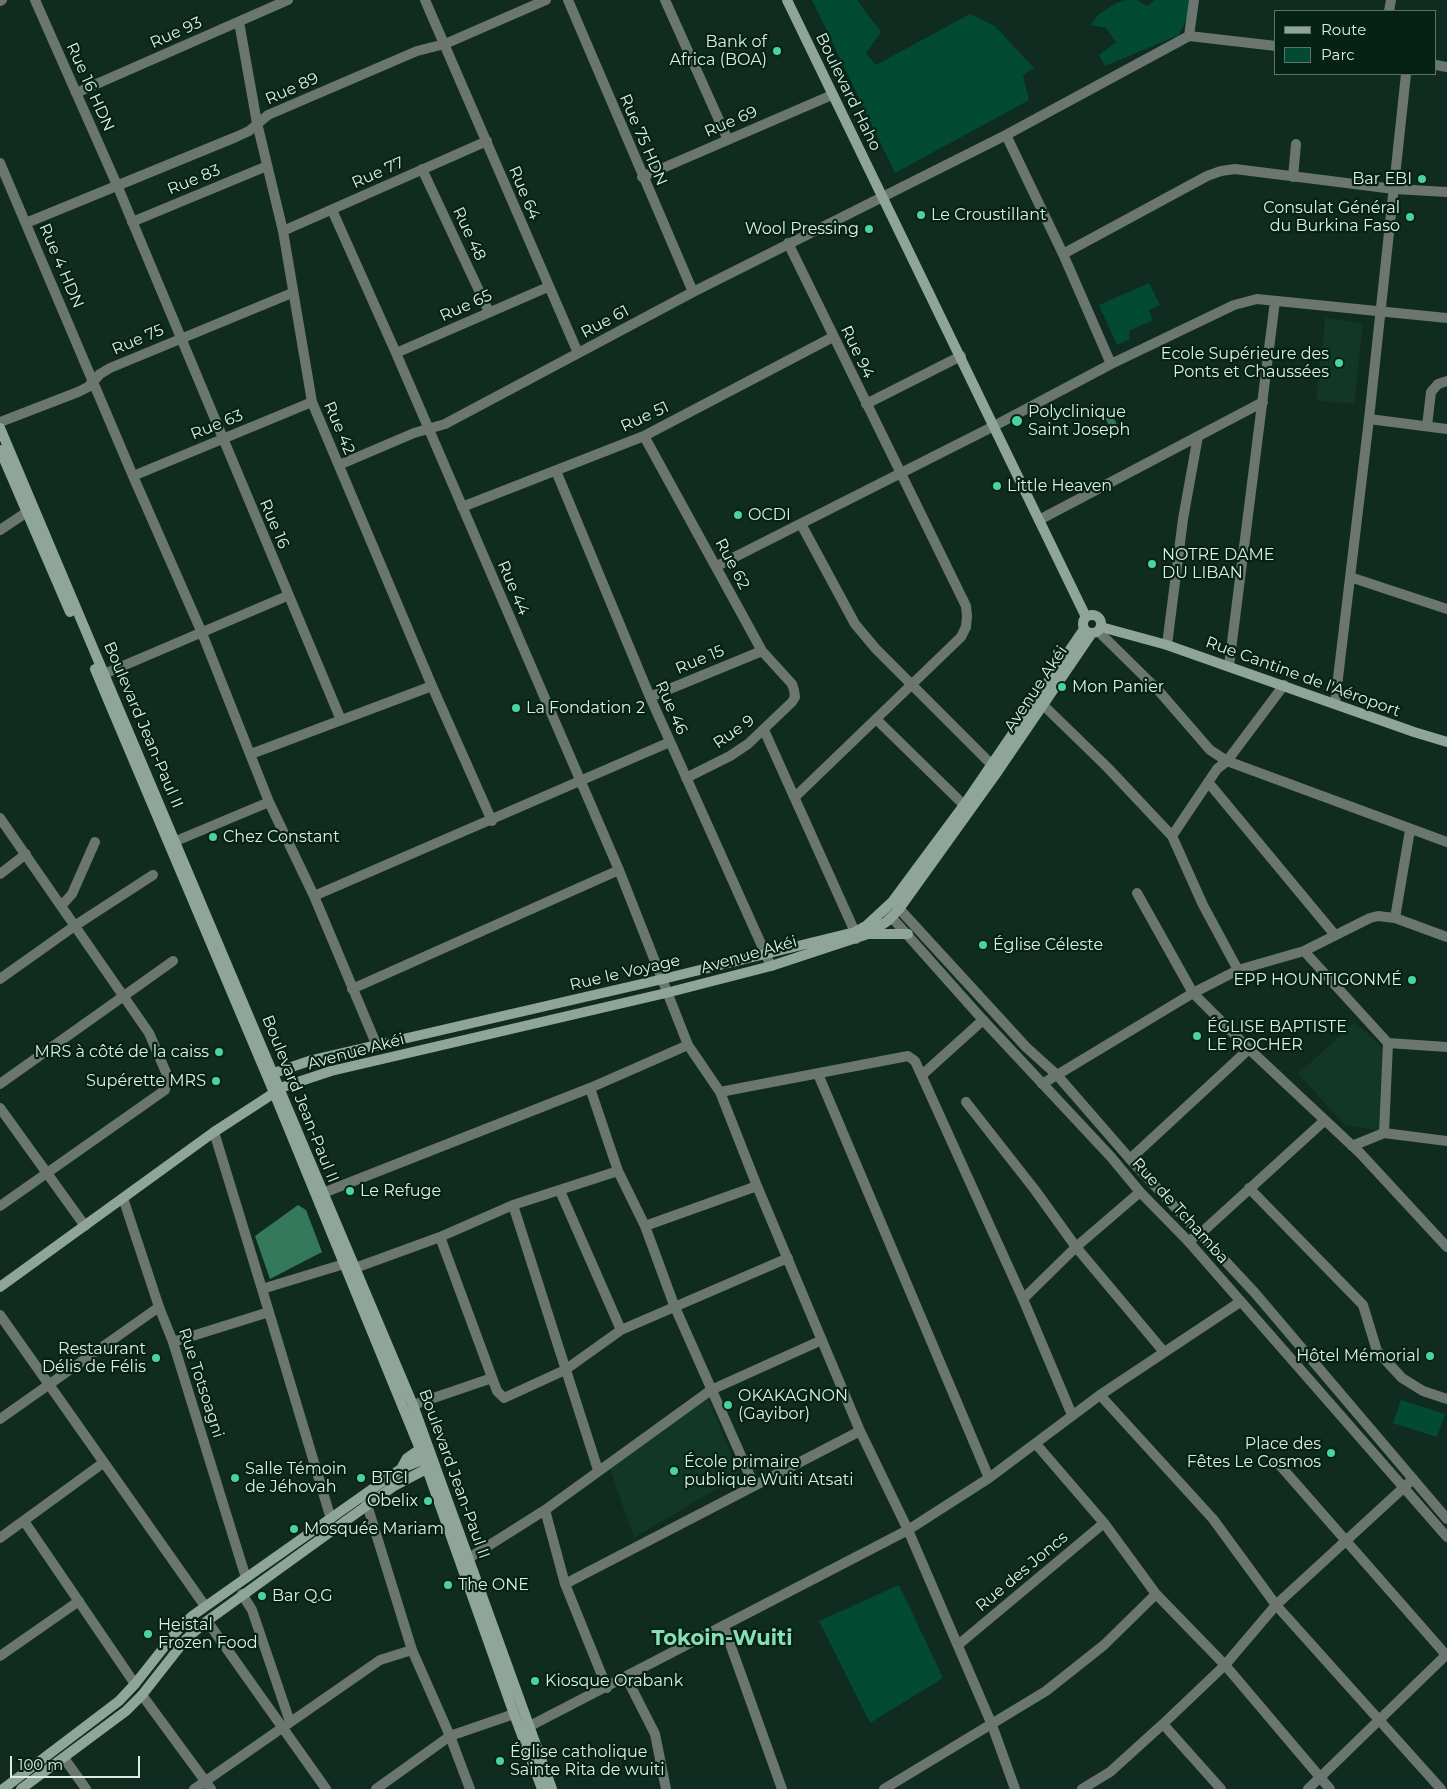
<!DOCTYPE html>
<html>
<head>
<meta charset="utf-8">
<style>
  body { margin:0 }
  #map { position:relative; width:1447px; height:1789px; overflow:hidden; background:#102b1f; font-family:Montserrat,sans-serif }
  canvas { display:block }
  .legend { position:absolute; left:1274px; top:10px; width:162px; height:65px; box-sizing:border-box; background:#062216; border:1px solid #5c7368; margin:0; padding:6px 9px; list-style:none; font-size:15px; color:#ddede4 }
  .legend li { display:flex; align-items:center; gap:10px; height:25px }
  .legend b { width:25px; border:1px solid #5c7368 }
  .scale { position:absolute; left:10px; top:1756px; width:130px; height:22px; box-sizing:border-box; border:2px solid #ddede4; border-top:0; padding-left:6px; font-size:15px; line-height:18px; white-space:nowrap; color:#ddede4; -webkit-text-stroke:4px #062216; paint-order:stroke }
</style>
</head>
<body>
<div id="map">
<canvas width="1447" height="1789"></canvas>
<ul class="legend">
<li><b style="height:6px;background:#90a59a"></b>Route</li>
<li><b style="height:14px;background:#024a32"></b>Parc</li>
</ul>
<div class="scale">100 m</div>
</div>
<script>
const g = document.querySelector('canvas').getContext('2d');
g.lineJoin = 'round';
function paint(path, color) { g.fillStyle = color; g.fill(path, 'evenodd'); }
const shape = rows => new Path2D(rows.map(r => 'M' + r).join(''));
function stroke(path, color, width, dash) { g.strokeStyle = color; g.lineWidth = width; g.lineCap = dash ? 'butt' : 'round'; g.setLineDash(dash || []); g.stroke(path); }
function label(font, color, halo, rows, align = 'center') {
  g.font = font + ' Montserrat,sans-serif'; g.lineWidth = 4.5; g.setLineDash([]); g.textBaseline = 'middle'; g.strokeStyle = halo; g.fillStyle = color; for (const [text, x, y, turn = 0] of rows) {
    g.save(); g.translate(x, y); g.rotate((+turn || 0) * Math.PI / 180); g.textAlign = isNaN(turn) ? turn : align; if (halo) g.strokeText(text, 0, 0); g.fillText(text, 0, 0); g.restore();
  }
}
paint(shape([
  [1325,318,1361,323,1363,325,1354,404,1316,401],
  [1355,1022,1386,1051,1383,1131,1345,1125,1298,1074],
  [708,1398,740,1475,634,1538,609,1466]
]), '#123627');
paint(shape([
  [812,0,857,0,881,32,866,53,876,65,970,14,995,26,1034,68,1023,75,1029,100,895,173],
  [1127,0,1137,0,1147,6,1156,0,1189,0,1187,18,1179,35,1105,66,1099,55,1116,42,1106,28,1090,25,1099,14,1116,3],
  [1149,283,1160,305,1149,310,1153,320,1129,331,1130,339,1117,345,1099,305],
  [1401,1400,1445,1414,1437,1437,1393,1423],
  [899,1585,943,1678,870,1723,819,1621]
]), '#024a32');
paint(shape([
  [1109,407,1117,425,1110,428,1102,410],
  [298,1205,306,1210,322,1252,270,1279,255,1236]
]), '#34795b');
stroke(shape([
  [35,0,117,185,341,720],
  [425,0,578,353],
  [568,0,693,292],
  [665,0,728,140],
  [0,1,2,0],
  [1389,11,1391,0],
  [239,22,257,123,283,231,312,402,432,686,492,821],
  [1189,36,1194,0],
  [1436,65,1447,67],
  [76,93,288,0],
  [1006,135,1063,254,1111,364],
  [0,163,133,476,202,633,269,802,314,896,377,1046],
  [422,169,489,312],
  [642,177,832,95],
  [1293,177,1296,144],
  [332,210,396,353,619,870,688,1045,720,1092,757,1186,860,1431,908,1530,992,1725,1015,1789],
  [132,222,267,166],
  [26,223,236,137,249,131,268,115,417,51,445,44,546,0],
  [283,231,487,141],
  [788,243,966,606,967,616,966,627,961,637,796,796],
  [1063,254,1207,176,1221,171,1235,169,1394,189,1447,192],
  [396,353,548,287],
  [866,404,961,356],
  [1369,419,1447,429],
  [0,422,78,392,88,387,100,374,110,368,292,293],
  [1427,426,1431,392,1438,384,1447,381],
  [644,436,762,651,792,684,794,690,795,697,792,702,748,744,730,756,686,778],
  [339,465,414,433,445,424,693,292,1006,135,1189,36,1276,46],
  [556,471,650,697,771,966],
  [133,476,312,402],
  [462,507,644,436,833,337],
  [1039,520,1263,402],
  [801,524,855,624,876,649,997,770],
  [0,530,27,512],
  [717,566,994,426,1111,364,1234,305,1257,299,1447,318],
  [1350,577,1447,609],
  [1098,631,1158,690,1210,750,1227,761,1447,842],
  [1167,645,1183,519,1198,436],
  [1229,666,1275,301],
  [104,674,287,596],
  [650,697,762,651],
  [1037,699,1108,768,1172,836,1203,905,1238,970],
  [1335,703,1369,419,1406,74],
  [877,720,964,805],
  [764,730,855,932,856,939],
  [251,754,432,686],
  [1208,782,1335,935],
  [0,818,149,1033,168,1077,165,1090,0,1206],
  [1172,836,1217,769,1227,761,1284,685],
  [176,841,269,802],
  [0,874,26,854],
  [1137,893,1193,993,1249,1049,1360,1153,1447,1247],
  [314,896,670,742],
  [62,905,72,894,95,842],
  [1395,918,1410,830],
  [1304,951,1388,1043,1447,1047],
  [0,979,76,925,153,875],
  [352,989,619,870],
  [818,1074,989,1478],
  [922,1075,983,1020],
  [0,1084,173,961],
  [1042,1084,1193,993,1238,970,1304,951,1370,918,1378,916,1395,918,1447,937],
  [590,1088,618,1171,645,1226,674,1305,754,1485],
  [720,1092,908,1056,915,1061,1023,1299,1072,1415],
  [966,1102,1035,1190,1076,1247,1164,1352],
  [0,1108,85,1226],
  [214,1132,262,1289,344,1264],
  [1384,1133,1388,1043],
  [1352,1146,1384,1133,1447,1141],
  [1130,1159,1249,1049],
  [1249,1188,1363,1305,1377,1351,1402,1378,1423,1391,1447,1399],
  [560,1191,621,1330],
  [323,1193,590,1088,688,1045],
  [123,1198,159,1307,173,1342,246,1578],
  [513,1205,598,1470],
  [645,1226,757,1186],
  [440,1237,497,1391,504,1398,565,1370,621,1330,788,1258],
  [1188,1241,1200,1234,1325,1120],
  [355,1268,440,1237,513,1205,618,1171],
  [262,1289,331,1519],
  [1023,1299,1076,1247,1140,1192],
  [0,1315,205,1606],
  [173,1342,269,1312],
  [1100,1395,1213,1519,1276,1605,1441,1789],
  [413,1405,492,1378],
  [0,1419,159,1307],
  [1036,1444,1104,1523,1156,1594,1225,1665,1330,1789],
  [1277,1462,1447,1656],
  [364,1495,412,1650,450,1736,470,1789],
  [545,1510,565,1584,607,1688],
  [24,1521,135,1684],
  [0,1538,103,1463],
  [469,1558,545,1510,711,1390,822,1340],
  [565,1584,860,1431],
  [242,1594,252,1610,290,1722],
  [207,1621,326,1789],
  [724,1627,782,1789],
  [958,1645,1104,1523],
  [0,1656,79,1601],
  [626,1677,655,1734,666,1789],
  [142,1695,211,1789],
  [1163,1724,1221,1789],
  [528,1727,908,1530,989,1478,1100,1395,1240,1302],
  [64,1758,86,1789],
  [194,1789,380,1660,412,1650],
  [376,1789,450,1736,514,1714],
  [884,1789,1046,1691,1104,1645,1156,1594],
  [1082,1789,1110,1772,1163,1724,1225,1665,1276,1605,1413,1479],
  [1308,1789,1446,1655]
]), '#6a766f', 10);
stroke(shape([
  [893,902,1026,1047,1057,1075,1130,1159,1255,1293,1447,1519],
  [886,911,983,1020,1111,1157,1140,1192,1188,1241,1447,1537]
]), '#6a766f', 10);
stroke(shape([
  [787,0,1086,617],
  [0,428,413,1405,552,1789],
  [0,450,70,612],
  '1083 624a9 9 0 1 1 18 0a9 9 0 1 1-18 0Z',
  [1101,627,1167,645,1414,732,1447,742],
  [95,669,270,1083,420,1449,514,1714,542,1789],
  [869,934,908,934],
  [271,1080,274,1073,312,1060,663,979,855,932,866,926,892,902,964,805,1084,629],
  [277,1094,280,1088,331,1071,666,993,771,966,868,934,889,920,899,909,998,771,1092,633],
  [0,1287,214,1132,274,1093],
  [402,1467,407,1458,420,1449],
  [3,1789,119,1701,135,1684,176,1632,192,1616,402,1468,424,1459,427,1455],
  [21,1789,126,1711,142,1695,186,1639,207,1621,394,1486,428,1468,431,1463]
]), '#90a59a', 10);
for (const [x, y, r, color] of [
  [777,51,5,"#4ad49c"],
  [1422,179,5,"#4ad49c"],
  [921,215,5,"#4ad49c"],
  [1410,217,5,"#4ad49c"],
  [869,229,5,"#4ad49c"],
  [1339,363,5,"#4ad49c"],
  [1017,421,6,"#4ad49c"],
  [997,486,5,"#4ad49c"],
  [738,515,5,"#4ad49c"],
  [1152,564,5,"#4ad49c"],
  [1062,687,5,"#4ad49c"],
  [516,708,5,"#4ad49c"],
  [213,837,5,"#4ad49c"],
  [983,945,5,"#4ad49c"],
  [1412,980,5,"#4ad49c"],
  [1197,1036,5,"#4ad49c"],
  [219,1052,5,"#4ad49c"],
  [216,1081,5,"#4ad49c"],
  [350,1191,5,"#4ad49c"],
  [1430,1356,5,"#4ad49c"],
  [156,1358,5,"#4ad49c"],
  [728,1405,5,"#4ad49c"],
  [1331,1453,5,"#4ad49c"],
  [674,1471,5,"#4ad49c"],
  [235,1478,5,"#4ad49c"],
  [361,1478,5,"#4ad49c"],
  [428,1501,5,"#4ad49c"],
  [294,1529,5,"#4ad49c"],
  [448,1585,5,"#4ad49c"],
  [262,1596,5,"#4ad49c"],
  [148,1634,5,"#4ad49c"],
  [535,1681,5,"#4ad49c"],
  [500,1761,5,"#4ad49c"]
]) { const dot = new Path2D(); dot.arc(x, y, r, 0, 2 * Math.PI); g.fillStyle = color; g.fill(dot); stroke(dot, '#062216', 2); }
label('16px', '#ddede4', '#062216', [
  ["Rue 93",176,33,-24],
  ["Rue 16 HDN",90,87,66],
  ["Rue 89",292,89,-24],
  ["Boulevard Haho",848,92,64],
  ["Rue 69",731,122,-23],
  ["Rue 75 HDN",643,140,67],
  ["Rue 77",378,173,-24],
  ["Rue 83",194,180,-22],
  ["Rue 64",524,193,67],
  ["Rue 48",469,234,65],
  ["Rue 4 HDN",61,266,67],
  ["Rue 65",466,306,-24],
  ["Rue 61",605,322,-28],
  ["Rue 75",138,340,-23],
  ["Rue 94",857,352,64],
  ["Rue 51",645,417,-25],
  ["Rue 63",217,425,-22],
  ["Rue 42",339,428,67],
  ["Rue 16",274,524,67],
  ["Rue 62",732,564,62],
  ["Rue 44",513,588,67],
  ["Rue 15",700,660,-23],
  ["Rue Cantine de l'Aéroport",1303,677,20],
  ["Avenue Akéi",1036,689,-56],
  ["Rue 46",671,708,66],
  ["Boulevard Jean-Paul II",143,725,67],
  ["Rue 9",734,732,-35],
  ["Avenue Akéi",749,955,-16],
  ["Rue le Voyage",625,973,-13],
  ["Avenue Akéi",356,1052,-15],
  ["Boulevard Jean-Paul II",300,1099,68],
  ["Rue de Tchamba",1180,1211,48],
  ["Rue Totsoagni",201,1383,72],
  ["Boulevard Jean-Paul II",454,1474,70],
  ["Rue des Joncs",1022,1572,-40]
]);
label('16px', '#ddede4', '#062216', [
  ["Bank of",767,42,"right"],
  ["Africa (BOA)",767,60,"right"],
  ["Bar EBI",1412,179,"right"],
  ["Consulat Général",1400,208,"right"],
  ["du Burkina Faso",1400,226,"right"],
  ["Le Croustillant",931,215],
  ["Wool Pressing",859,229,"right"],
  ["Ecole Supérieure des",1329,354,"right"],
  ["Ponts et Chaussées",1329,372,"right"],
  ["Polyclinique",1028,412],
  ["Saint Joseph",1028,430],
  ["Little Heaven",1007,486],
  ["OCDI",748,515],
  ["NOTRE DAME",1162,555],
  ["DU LIBAN",1162,573],
  ["Mon Panier",1072,687],
  ["La Fondation 2",526,708],
  ["Chez Constant",223,837],
  ["Église Céleste",993,945],
  ["EPP HOUNTIGONMÉ",1402,980,"right"],
  ["ÉGLISE BAPTISTE",1207,1027],
  ["LE ROCHER",1207,1045],
  ["MRS à côté de la caiss",209,1052,"right"],
  ["Supérette MRS",206,1081,"right"],
  ["Le Refuge",360,1191],
  ["Restaurant",146,1349,"right"],
  ["Délis de Félis",146,1367,"right"],
  ["Hôtel Mémorial",1420,1356,"right"],
  ["OKAKAGNON",738,1396],
  ["(Gayibor)",738,1414],
  ["Place des",1321,1444,"right"],
  ["Fêtes Le Cosmos",1321,1462,"right"],
  ["École primaire",684,1462],
  ["publique Wuiti Atsati",684,1480],
  ["Salle Témoin",245,1469],
  ["de Jéhovah",245,1487],
  ["BTCI",371,1478],
  ["Obelix",418,1501,"right"],
  ["Mosquée Mariam",304,1529],
  ["The ONE",458,1585],
  ["Bar Q.G",272,1596],
  ["Heistal",158,1625],
  ["Frozen Food",158,1643],
  ["Kiosque Orabank",545,1681],
  ["Église catholique",510,1752],
  ["Sainte Rita de wuiti",510,1770]
], 'left');
label('bold 21px', '#89ddb5', '#062216', [
  ["Tokoin-Wuiti",722,1639]
]);
</script>
</body>
</html>
